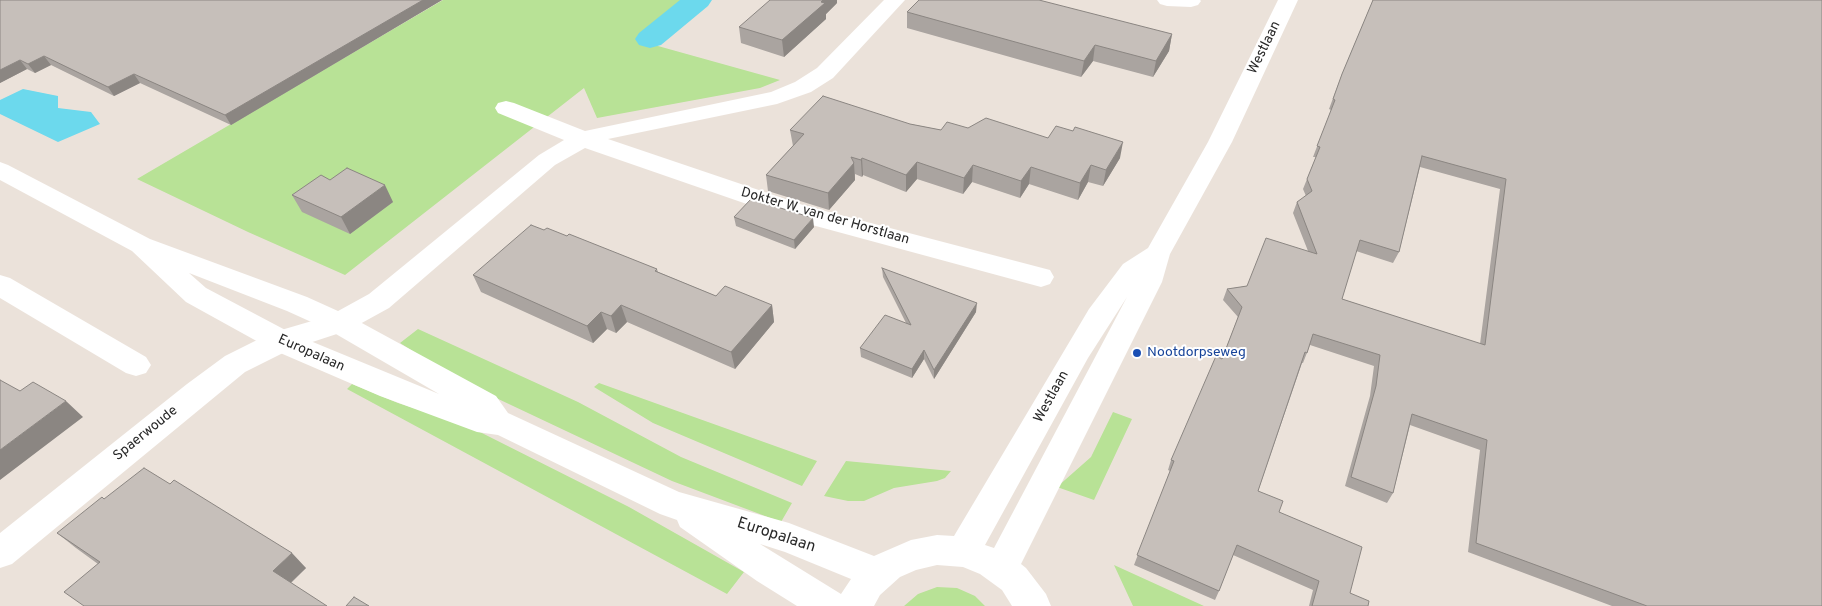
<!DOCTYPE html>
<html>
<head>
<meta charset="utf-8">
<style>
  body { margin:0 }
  canvas { display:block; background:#ebe2da }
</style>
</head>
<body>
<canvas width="1822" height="606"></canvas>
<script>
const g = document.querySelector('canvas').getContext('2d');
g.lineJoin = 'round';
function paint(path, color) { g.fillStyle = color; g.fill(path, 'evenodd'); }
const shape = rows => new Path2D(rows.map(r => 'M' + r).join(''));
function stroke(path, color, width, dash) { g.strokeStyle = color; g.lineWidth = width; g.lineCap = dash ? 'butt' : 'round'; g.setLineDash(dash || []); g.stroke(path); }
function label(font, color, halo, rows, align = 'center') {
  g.font = font + ' Overpass,sans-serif'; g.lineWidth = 4; g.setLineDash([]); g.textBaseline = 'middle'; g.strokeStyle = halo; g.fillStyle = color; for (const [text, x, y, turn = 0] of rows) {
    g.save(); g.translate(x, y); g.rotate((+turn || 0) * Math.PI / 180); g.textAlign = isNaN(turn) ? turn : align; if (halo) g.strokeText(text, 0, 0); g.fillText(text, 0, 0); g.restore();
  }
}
paint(shape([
  [443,0,690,0,640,41,780,80,760,88,597,118,584,88,345,275,248,232,137,179],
  [418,329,578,402,681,457,792,503,781,522,672,481,458,380,400,343],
  [599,383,817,461,802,486,653,423,594,387],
  [352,384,398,403,464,424,629,507,744,572,727,594,347,389],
  [1113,412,1132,419,1094,500,1057,487,1091,457],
  [846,461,951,471,945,478,937,481,894,488,864,501,848,501,824,496],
  [1114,565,1204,606,1133,606],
  [937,587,957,588,975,596,985,606,904,606,918,594]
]), '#b8e296');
paint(shape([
  [23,89,58,96,58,108,91,112,100,124,58,142,0,114,0,100]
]), '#6cd9ed');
paint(shape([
  [680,0,712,0,708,6,661,45,650,48,639,45,635,39,639,33,680,0]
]), '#6cd9ed');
paint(shape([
  [884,0,905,0,833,78,811,92,777,104,608,139,806,206,1050,270,1054,277,1050,284,1041,287,790,219,585,148,555,165,389,308,349,330,291,349,245,372,12,564,0,568,0,533,187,384,225,356,271,333,329,316,369,294,539,155,564,140,498,113,495,108,498,103,506,101,514,103,585,131,771,92,795,82,817,68,884,0],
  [1157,0,1200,0,1201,1,1198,5,1191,7,1167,6,1160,4,1157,0],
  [0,275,10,278,146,357,151,365,146,373,136,376,126,373,0,298,0,275]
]), '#fff');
paint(shape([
  [1278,0,1298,0,1232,142,1170,254,1162,282,1021,564,1026,568,1046,594,1051,606,1012,606,1002,590,980,574,963,567,937,565,916,570,900,577,880,595,874,606,797,606,757,581,680,527,677,520,660,514,498,435,477,432,380,396,271,349,186,302,132,251,0,180,0,162,8,165,150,239,307,297,349,316,496,396,508,413,679,492,789,523,874,556,911,540,937,535,954,536,1089,309,1123,264,1148,248,1208,142,1278,0],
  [189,273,287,311,329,330,439,394,291,333,206,288,189,273],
  [1127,297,994,548,985,545,1088,358,1127,297],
  [760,544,785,552,851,579,841,594,760,544]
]), '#fff');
paint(shape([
  [0,0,442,0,231,125,140,83,114,96,51,65,35,73,27,69,0,83],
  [1373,0,1822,606,1612,606,1468,552,1480,450,1410,425,1393,493,1387,503,1345,486,1370,396,1374,366,1310,345,1303,363,1302,363,1258,491,1279,512,1350,593,1368,606,1309,606,1313,590,1233,555,1219,591,1215,600,1134,565,1170,471,1168,470,1171,460,1222,359,1238,317,1223,300,1227,289,1247,286,1308,251,1293,213,1297,202,1306,196,1303,189,1316,157,1313,157,1331,110,1329,109,1342,74],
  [1420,167,1500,189,1480,344,1342,299,1356,251,1393,263,1399,252],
  [837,3,826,14,826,19,784,57,741,43,739,27],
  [907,12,1172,34,1169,51,1153,77,1093,61,1081,77,907,28],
  [910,124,941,130,968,128,1048,138,1120,158,1103,186,1088,182,1078,200,1029,184,1020,198,972,182,963,194,917,179,906,192,863,175,862,177,855,174,855,180,829,210,768,191,766,175,793,146,790,130],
  [330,180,393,202,350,234,302,212,292,195],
  [734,217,814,227,795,249,736,226],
  [544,230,567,236,657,269,658,272,716,296,772,305,774,322,735,369,627,322,616,333,607,329,593,343,481,292,473,275],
  [882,268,976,312,934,379,924,359,912,378,861,357,860,348,906,323,883,277],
  [104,499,306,568,291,583,98,564,76,548,57,533]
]), '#aaa4a0');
paint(shape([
  [423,0,442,0,231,125,225,115],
  [823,0,837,0,837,3,826,14,826,19,784,57,782,40],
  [1172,34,1169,51,1153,77,1156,61],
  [1095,45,1093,61,1081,77,1084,61],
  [44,56,51,65,35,73,28,64],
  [20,60,27,69,0,83,0,70],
  [134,74,140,83,114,96,108,87],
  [1123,142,1120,158,1103,186,1106,170],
  [862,158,863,175,862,177,861,160],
  [917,162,917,179,906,192,906,175],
  [854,163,855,180,829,210,828,193],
  [973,165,972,182,963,194,964,178],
  [1091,165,1088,182,1078,200,1080,183],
  [1031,167,1029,184,1020,198,1021,181],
  [385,185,393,202,350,234,341,217],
  [813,218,814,227,795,249,794,240],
  [977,303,976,312,934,379,934,370],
  [621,305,627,322,616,333,611,316],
  [772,305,774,322,735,369,731,352],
  [601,312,607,329,593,343,587,326],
  [924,350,924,359,912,378,912,369],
  [66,401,83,417,0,480,0,450],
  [292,553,306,568,287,586,273,571]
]), '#8b8682');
const building = shape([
  [0,0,423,0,225,115,134,74,108,87,44,56,28,64,20,60,0,70,0,0],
  [770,0,823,0,821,2,825,3,782,40,739,27,770,0],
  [919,0,1039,0,1172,34,1156,61,1095,45,1084,61,907,12,919,0],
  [1373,0,1822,0,1822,606,1647,606,1476,543,1487,440,1412,414,1393,493,1351,477,1376,386,1380,355,1313,334,1307,353,1305,352,1258,491,1283,501,1279,512,1362,547,1350,593,1369,601,1368,606,1312,606,1319,581,1237,545,1219,591,1137,555,1174,461,1171,460,1216,356,1222,359,1242,307,1227,289,1247,286,1266,238,1317,254,1297,202,1312,191,1307,179,1320,147,1317,146,1335,100,1333,99,1342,74,1373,0],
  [1422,156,1506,179,1485,345,1342,299,1360,240,1399,252,1422,156],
  [823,96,910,124,941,130,947,122,968,128,986,118,1048,138,1056,126,1073,131,1075,127,1123,142,1106,170,1091,165,1080,183,1031,167,1021,181,973,165,964,178,917,162,906,175,862,158,861,160,851,157,854,163,828,193,766,175,804,134,790,130,823,96],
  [347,168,385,185,341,217,292,195,321,175,330,180,347,168],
  [751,199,813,218,794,240,734,217,751,199],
  [531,225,544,230,547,228,567,236,569,234,657,269,655,271,716,296,725,286,772,305,731,352,621,305,611,316,601,312,587,326,473,275,531,225],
  [882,268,977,303,934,370,924,350,912,369,860,348,885,315,911,325,882,268],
  [0,380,20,391,33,382,66,401,0,450,0,380],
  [144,468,170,484,174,480,292,553,273,571,327,606,84,606,64,592,100,562,57,533,102,497,104,499,144,468],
  [354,597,369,606,346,606,354,597]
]);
paint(building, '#c6bfba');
stroke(building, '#8b8682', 1);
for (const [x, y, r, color] of [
  [1137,353,5,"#1a4fb4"]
]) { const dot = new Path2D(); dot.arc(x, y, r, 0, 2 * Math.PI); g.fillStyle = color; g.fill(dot); stroke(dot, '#fff', 2); }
label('14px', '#282828', '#fff', [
  ["Westlaan",1265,48,-64],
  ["Dokter W. van der Horstlaan",825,217,16],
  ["Europalaan",311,354,24],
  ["Westlaan",1052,397,-61],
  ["Spaerwoude",146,434,-39]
]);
label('14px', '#164399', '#fff', [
  ["Nootdorpseweg",1147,353]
], 'left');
label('16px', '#282828', '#fff', [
  ["Europalaan",776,536,18]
]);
</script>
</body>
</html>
